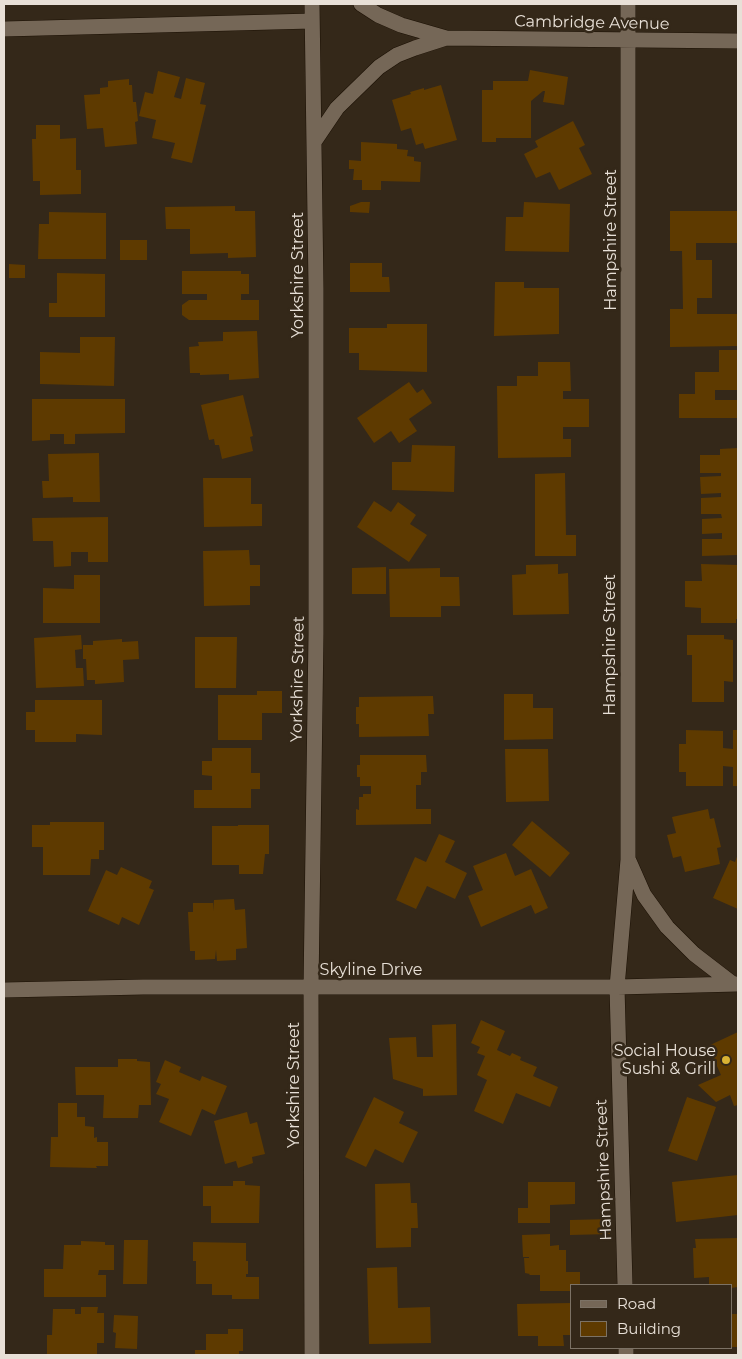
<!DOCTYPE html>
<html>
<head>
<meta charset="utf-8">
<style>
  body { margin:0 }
  #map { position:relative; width:742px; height:1359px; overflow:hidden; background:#342819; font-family:Montserrat,sans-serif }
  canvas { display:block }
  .frame { position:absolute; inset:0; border:5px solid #e8e0d7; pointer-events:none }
  .legend { position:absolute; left:570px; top:1284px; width:162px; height:65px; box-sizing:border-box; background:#342819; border:1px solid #7c7265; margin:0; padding:6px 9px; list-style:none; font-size:15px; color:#e8e0d7 }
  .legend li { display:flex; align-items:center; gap:10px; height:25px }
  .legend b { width:25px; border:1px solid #7c7265 }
</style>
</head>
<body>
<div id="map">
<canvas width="742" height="1359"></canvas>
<div class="frame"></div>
<ul class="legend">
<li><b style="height:6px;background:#756757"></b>Road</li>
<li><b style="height:14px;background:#5e3a00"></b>Building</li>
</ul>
</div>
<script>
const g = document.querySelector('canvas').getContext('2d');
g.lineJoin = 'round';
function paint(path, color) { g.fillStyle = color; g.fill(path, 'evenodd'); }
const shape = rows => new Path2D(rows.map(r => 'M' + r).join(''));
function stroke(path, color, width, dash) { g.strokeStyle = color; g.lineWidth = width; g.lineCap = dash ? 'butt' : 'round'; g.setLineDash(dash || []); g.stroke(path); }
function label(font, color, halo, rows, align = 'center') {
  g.font = font + ' Montserrat,sans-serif'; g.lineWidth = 5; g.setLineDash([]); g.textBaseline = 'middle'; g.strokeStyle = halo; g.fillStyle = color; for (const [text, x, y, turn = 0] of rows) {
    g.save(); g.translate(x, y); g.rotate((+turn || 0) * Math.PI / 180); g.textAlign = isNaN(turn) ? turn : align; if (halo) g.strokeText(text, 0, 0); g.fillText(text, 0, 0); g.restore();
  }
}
paint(shape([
  [530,70,568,77,564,105,543,102,545,91,543,91,531,101,531,138,496,138,496,142,482,142,482,90,493,90,493,81,528,81],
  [158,71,180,77,174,97,181,99,186,78,205,83,200,104,206,105,192,163,171,158,175,143,152,138,156,120,139,116,145,92,153,94],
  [129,79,129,85,132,85,133,102,136,102,138,121,135,122,137,144,105,147,103,128,87,129,84,95,100,94,100,88,108,87,108,81],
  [441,85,457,140,425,149,423,143,416,145,411,128,401,131,392,100,411,94,410,92,424,88,424,90],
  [573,121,585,145,579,148,592,174,559,190,550,172,536,178,524,154,538,147,535,141],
  [36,125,60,125,60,139,76,138,76,170,81,170,81,194,40,195,40,181,33,181,32,139,36,139],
  [361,142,397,144,397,149,408,150,407,156,414,157,414,161,421,162,420,182,381,181,381,190,362,190,362,180,353,180,354,169,349,169,349,160,361,161],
  [361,202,370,202,369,213,350,212,350,206],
  [524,202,570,204,569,252,505,251,506,217,523,217],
  [235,206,235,211,255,211,256,257,228,258,228,253,190,254,190,229,166,229,165,207],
  [670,211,738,211,738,243,696,243,696,260,712,260,712,298,697,298,697,314,738,314,738,346,670,347,670,309,683,309,682,251,670,251],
  [49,212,106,213,106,259,38,259,39,224,49,224],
  [120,240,147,240,147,260,120,260],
  [350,263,382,263,382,277,389,277,390,292,350,292],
  [9,264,25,265,25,278,9,278],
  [182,271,241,271,241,274,249,274,249,294,241,294,241,300,259,300,259,320,189,320,182,315,182,305,189,300,207,300,207,294,182,294],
  [57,273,105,274,105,317,49,317,49,303,57,303],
  [495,282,524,282,524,288,559,288,559,334,494,336],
  [387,324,427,324,427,372,359,370,359,353,349,353,349,328,387,328],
  [257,331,259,378,229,380,229,374,200,375,200,373,190,373,189,347,199,346,198,342,223,341,223,332],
  [80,337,115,337,114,386,40,384,40,352,80,353],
  [719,350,738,350,738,390,715,390,715,400,738,400,738,418,679,418,679,394,695,394,695,372,719,372],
  [538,362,570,362,571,391,563,391,563,399,589,399,589,427,563,427,563,439,571,439,571,457,498,458,497,386,517,386,517,376,538,376],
  [409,382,417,393,423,389,432,403,409,419,417,431,399,443,391,431,374,443,357,418],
  [243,395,253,436,250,437,253,451,222,459,219,445,215,445,214,439,209,440,201,405],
  [32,399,125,399,125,433,75,434,75,444,64,444,64,434,50,434,50,440,32,441],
  [412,445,455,446,454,492,392,490,392,462,411,462],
  [738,448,738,555,702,556,702,539,722,539,722,533,702,534,702,519,722,518,721,514,701,514,701,498,721,497,721,493,701,494,700,477,721,476,721,473,700,473,700,455,720,455,720,449],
  [99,453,100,502,73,502,73,497,43,498,42,481,49,481,48,454],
  [565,473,566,535,576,535,576,556,535,556,535,474],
  [203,478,251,478,251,504,262,504,262,526,204,527],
  [374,501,391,512,398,502,416,515,410,524,427,535,409,562,357,527],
  [108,517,108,562,88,562,88,552,71,552,71,566,54,567,53,541,33,541,32,518],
  [249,550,250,565,260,565,260,586,250,586,250,605,204,606,203,551],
  [558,564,558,574,568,573,569,614,513,615,512,575,526,574,526,565],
  [701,564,738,565,738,619,736,619,736,623,701,623,701,608,685,607,685,581,702,581],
  [386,567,386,594,352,594,352,568],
  [440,568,440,577,459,577,460,606,441,606,441,617,390,617,389,569],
  [74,575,100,575,100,623,43,623,43,588,74,589],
  [81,635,82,649,75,650,76,668,83,668,84,686,36,688,34,638],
  [687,635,724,635,724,639,733,640,733,682,724,681,724,702,692,702,692,655,687,655],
  [195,637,237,637,236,688,195,688],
  [122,639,122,642,138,641,139,659,123,660,124,682,95,684,95,680,87,680,86,659,83,659,83,645,93,645,93,641],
  [257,691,282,691,282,713,262,713,262,740,218,740,218,695,257,695],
  [504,694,533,694,533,708,553,708,553,739,504,740],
  [433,696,434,714,428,714,429,736,359,737,359,724,356,724,356,707,359,707,359,697],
  [35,700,102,700,102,735,76,734,76,742,35,742,35,730,26,730,26,712,35,712],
  [686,730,723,731,723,748,733,749,733,730,738,730,738,786,733,786,733,767,723,766,723,786,686,786,686,772,679,772,679,744,686,744],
  [212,748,251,748,251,773,260,773,260,789,251,789,251,808,194,808,194,790,212,790,212,776,202,775,202,761,212,761],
  [505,749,548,749,549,801,506,802],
  [360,755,426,755,427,772,421,772,421,785,416,785,416,809,431,809,431,824,356,825,356,809,359,810,359,797,363,797,363,794,371,794,371,786,360,786,360,777,357,777,357,765,360,765],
  [708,809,710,819,714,818,721,847,717,848,720,864,685,872,681,856,673,858,667,835,676,833,672,817],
  [532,821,570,853,550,877,512,845],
  [50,822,104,822,104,850,99,850,99,859,91,859,90,875,43,875,43,847,32,847,32,825,50,825],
  [238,825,269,825,269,854,265,854,263,874,239,874,239,865,212,865,212,826,238,826],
  [439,834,455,841,445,862,467,873,455,899,427,886,416,909,396,900,415,857,426,862],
  [506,853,515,876,531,869,548,908,535,914,531,905,481,927,468,896,483,890,473,866],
  [738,854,738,909,713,898,730,860,735,862],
  [121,867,152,881,149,888,154,890,139,925,122,917,119,925,88,911,106,870,117,875],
  [234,899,235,910,245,909,247,948,236,949,236,960,217,961,216,950,215,959,195,960,195,951,190,951,188,912,193,912,193,903,213,903,213,911,214,900],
  [481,1020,505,1031,497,1050,510,1056,512,1053,521,1057,520,1060,537,1067,533,1076,558,1087,550,1107,516,1093,503,1124,474,1111,487,1080,477,1075,485,1056,477,1053,480,1047,471,1043],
  [456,1024,457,1095,423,1096,423,1089,393,1079,389,1038,416,1037,417,1057,433,1057,432,1025],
  [738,1032,738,1105,734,1106,730,1095,716,1102,698,1085,721,1075,708,1046],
  [118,1059,137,1059,137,1061,150,1062,151,1105,139,1105,138,1118,103,1118,104,1095,76,1095,75,1067,118,1067],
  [165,1060,181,1067,179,1072,200,1081,202,1076,227,1086,215,1115,202,1109,191,1136,159,1122,169,1099,156,1094,161,1084,156,1082],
  [374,1097,404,1112,399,1123,418,1132,403,1163,375,1149,366,1167,345,1157],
  [687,1097,716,1107,697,1161,668,1151],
  [58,1103,77,1103,77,1117,85,1117,85,1126,94,1127,94,1138,97,1137,97,1142,108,1142,108,1166,96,1166,97,1168,50,1167,51,1137,58,1137],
  [247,1112,250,1124,257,1122,265,1154,252,1157,253,1163,238,1168,236,1161,225,1164,214,1121],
  [738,1175,738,1215,676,1222,672,1182],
  [233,1181,245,1181,245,1185,260,1186,259,1223,211,1223,211,1206,203,1206,203,1186,233,1186],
  [528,1182,575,1182,575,1204,550,1205,550,1223,518,1223,518,1208,528,1208],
  [410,1183,411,1203,417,1203,418,1228,411,1228,411,1247,376,1248,375,1184],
  [610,1219,610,1234,570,1235,570,1220],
  [550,1234,550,1246,559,1245,559,1250,566,1250,566,1272,580,1272,580,1285,571,1285,571,1291,540,1291,540,1275,529,1275,530,1274,525,1273,524,1258,529,1258,529,1257,523,1257,522,1235],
  [738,1238,738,1287,731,1288,731,1285,709,1285,709,1277,694,1278,693,1248,696,1248,695,1239],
  [124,1240,148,1240,147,1284,123,1284],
  [81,1241,105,1242,105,1245,114,1245,114,1270,99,1270,98,1275,106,1275,106,1297,44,1297,44,1269,63,1269,64,1245,81,1245],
  [193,1242,246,1243,246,1261,248,1261,248,1274,246,1274,246,1277,259,1277,259,1299,232,1299,232,1295,212,1295,212,1284,196,1284,196,1261,193,1261],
  [397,1267,398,1308,430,1307,431,1343,369,1344,367,1268],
  [571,1303,571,1335,563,1335,564,1346,538,1346,538,1336,518,1336,517,1304],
  [81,1307,98,1307,97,1313,104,1313,104,1343,97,1343,97,1355,47,1354,47,1335,52,1335,53,1309,75,1309,75,1314,81,1314],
  [731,1314,738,1314,738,1347,731,1347],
  [114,1315,138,1316,137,1349,115,1348,116,1333,113,1332],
  [228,1329,243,1329,243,1351,239,1351,239,1355,195,1355,195,1350,206,1350,206,1334,228,1334]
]), '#5e3a00');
const street = shape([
  [312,4,316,288,316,634,311,988,312,1355],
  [361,4,378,15,401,25,446,38],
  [4,29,312,21],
  [314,142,337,108,379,67,397,55,415,48,446,38,738,41],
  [629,861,644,895,667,927,694,954,733,984],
  [4,990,143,987,617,987,738,984],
  [625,1285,617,987,628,860,628,4],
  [626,1348,626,1355]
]);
stroke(street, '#1b1004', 16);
stroke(street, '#756757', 15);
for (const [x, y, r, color] of [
  [726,1060,5,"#dab333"]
]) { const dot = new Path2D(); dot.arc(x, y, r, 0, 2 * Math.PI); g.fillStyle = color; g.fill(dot); stroke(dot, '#342819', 2); }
label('16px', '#e8e0d7', '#342819', [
  ["Cambridge Avenue",592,23,1],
  ["Hampshire Street",611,240,-90],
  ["Yorkshire Street",298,275,-90],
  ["Hampshire Street",610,645,-90],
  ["Yorkshire Street",298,679,-89],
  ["Skyline Drive",371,970],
  ["Yorkshire Street",294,1085,-90],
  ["Hampshire Street",604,1170,-92]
]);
label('16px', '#e8e0d7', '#342819', [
  ["Social House",716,1051],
  ["Sushi & Grill",716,1069]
], 'right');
</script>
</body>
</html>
